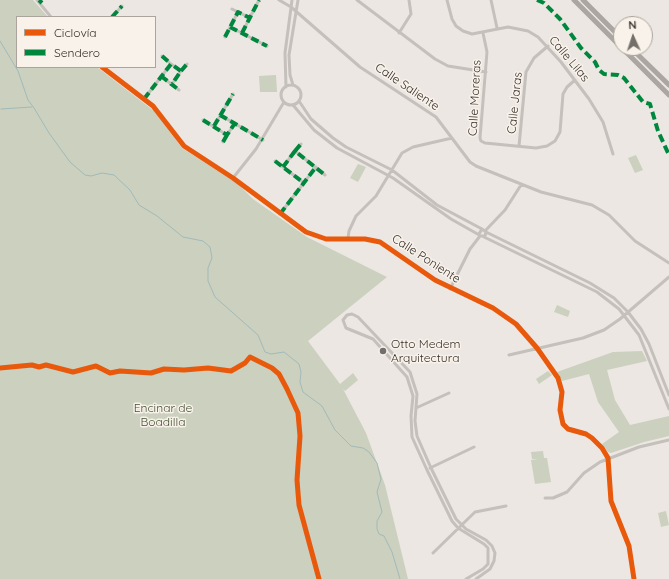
<!DOCTYPE html>
<html>
<head>
<meta charset="utf-8">
<style>
  body { margin:0 }
  #map { position:relative; width:669px; height:579px; overflow:hidden; background:#ece7e2; font-family:Quicksand,sans-serif }
  canvas { display:block }
  .legend { position:absolute; left:16px; top:16px; width:140px; height:52px; box-sizing:border-box; background:#f8f2ea; border:1px solid #aaa49d; margin:0; padding:5px 7px; list-style:none; font-size:12px; color:#352e2a }
  .legend li { display:flex; align-items:center; gap:8px; height:20px }
  .legend b { width:20px; border:1px solid #aaa49d }
  .north { position:absolute; left:613px; top:16px; width:40px; height:40px; box-sizing:border-box; background:#f8f2ea; border:1px solid #aaa49d; border-radius:50%; rotate:357deg; font-size:11px; font-weight:700; line-height:16px; text-align:center; color:#352e2a }
  .north::after { content:''; display:block; margin:auto; width:14px; height:18px; background:#756f6a; clip-path:polygon(50% 0,100% 100%,50% 72%,0 100%) }
</style>
</head>
<body>
<div id="map">
<canvas width="669" height="579"></canvas>
<ul class="legend">
<li><b style="height:5px;background:#e8590c"></b>Ciclovía</li>
<li><b style="height:5px;background:#00873e"></b>Sendero</li>
</ul>
<div class="north">N</div>
</div>
<script>
const g = document.querySelector('canvas').getContext('2d');
g.lineJoin = 'round';
function paint(path, color) { g.fillStyle = color; g.fill(path, 'evenodd'); }
const shape = rows => new Path2D(rows.map(r => 'M' + r).join(''));
function stroke(path, color, width, dash) { g.strokeStyle = color; g.lineWidth = width; g.lineCap = dash ? 'butt' : 'round'; g.setLineDash(dash || []); g.stroke(path); }
function label(font, color, halo, rows, align = 'center') {
  g.font = font + ' Quicksand,sans-serif'; g.lineWidth = 3; g.setLineDash([]); g.textBaseline = 'middle'; g.strokeStyle = halo; g.fillStyle = color; for (const [text, x, y, turn = 0] of rows) {
    g.save(); g.translate(x, y); g.rotate((+turn || 0) * Math.PI / 180); g.textAlign = isNaN(turn) ? turn : align; if (halo) g.strokeText(text, 0, 0); g.fillText(text, 0, 0); g.restore();
  }
}
paint(shape([
  [0,0,33,0,48,17,17,17,17,67,97,67,154,111,182,148,237,183,253,199,307,237,387,277,308,341,340,384,353,373,358,380,345,391,343,389,366,433,385,485,408,579,0,579],
  [276,75,277,92,260,92,259,76],
  [636,155,643,170,635,173,628,158],
  [358,164,366,167,358,182,350,178],
  [557,305,570,311,568,317,554,312],
  [642,351,647,361,607,370,615,400,630,425,669,416,669,436,644,442,611,453,608,452,602,444,619,432,598,402,589,374,562,381,557,372,613,352],
  [548,371,552,375,539,384,536,379],
  [543,451,544,458,547,458,551,482,535,484,531,460,538,459,532,459,531,452],
  [666,511,669,525,661,527,658,513]
]), '#ccd0be');
stroke(shape([
  [0,41,18,71,28,100,34,108,49,133,70,162,85,175,91,176,102,173,114,175,130,190,139,205,157,216,183,237,203,241,210,247,212,258,208,268,208,281,215,297,258,335,265,352,271,354,284,352,299,364,301,372,300,382,303,392,322,406,335,430,351,446,363,448,369,452,377,463,381,479,377,492,382,512,377,521,377,529,379,534,384,536,392,552,400,579],
  [1,109,32,107]
]), '#a1baba', 1);
stroke(shape([
  [37,0,51,17],
  [279,0,291,7,360,67,436,117,470,162,476,166,541,192,592,205,609,215,635,241,669,263],
  [357,0,435,59,448,66,486,72],
  [447,0,452,19,456,26,463,31,472,34,508,27,528,31,538,37,561,62,589,99,603,122,613,154],
  [491,0,497,28],
  [232,9,238,12],
  [112,17,122,6],
  [230,27,267,46],
  [242,33,259,0],
  [399,33,411,14,409,0],
  [483,33,487,52,480,138,481,141,485,143,536,148,547,146,555,141,560,132,563,94,567,87,575,80],
  [225,37,238,12,250,18],
  [162,56,171,64],
  [102,67,153,106,184,146,233,178,306,232,326,239,365,239,380,242,435,280,493,308,516,324,537,348,558,378,562,392,560,410,563,424,568,429,586,434,592,438,602,448,608,458,611,501,629,546,634,579],
  [181,71,187,64],
  [161,76,179,90],
  [293,85,290,75,289,55,298,0],
  '281 95a10 10 0 1 1 20 0a10 10 0 1 1-20 0Z',
  [286,87,285,53,292,0],
  [144,99,171,64,181,71,172,84],
  [299,101,311,119,333,138,346,147,392,170,437,205,482,229],
  [293,105,314,130,337,148,393,178,451,219,481,236,485,236,486,232,482,229,479,234],
  [220,115,263,140],
  [203,120,227,135,235,123],
  [214,126,233,94],
  [223,142,227,135],
  [519,146,526,72,534,58,548,46],
  [295,151,301,144],
  [275,161,304,183],
  [283,167,295,151,325,175],
  [233,178,256,149,284,102],
  [280,214,316,167],
  [485,231,505,210,521,185],
  [486,232,590,283,614,298,628,312,641,329,649,344,669,395],
  [484,237,597,292,619,309,639,335,669,409],
  [348,238,349,231,356,216,376,196,402,153,413,147,452,138],
  [450,289,470,249,480,236],
  [509,355,583,338,604,330,620,319,669,277],
  [416,408,449,393],
  [430,468,474,447],
  [545,498,553,498,567,492,584,473,600,462,639,447,669,440],
  [433,553,475,512,506,506],
  [466,579,483,569,488,564,488,548,484,544,458,528,452,521,427,470,412,437,411,416,413,396,407,377,373,339,346,328,343,320,347,315,352,314,358,317,410,372,417,394,415,421,417,436,431,468,456,519,466,529,486,540,492,546,495,553,494,561,490,569,476,579]
]), '#c5c0bb', 3);
stroke(shape([
  [574,0,669,95],
  [583,0,621,38],
  [631,48,669,85]
]), '#aba6a1', 5);
stroke(shape([
  [537,0,544,3,560,19,581,48,595,62,599,70,604,74,618,75,624,78,643,102,650,104,658,131,669,155],
  [39,3,42,0],
  [112,17,122,6],
  [230,27,267,46],
  [242,33,259,0],
  [225,37,238,12,250,18],
  [162,56,171,64],
  [181,71,187,64],
  [161,76,179,90],
  [144,99,171,64,181,71,172,84],
  [220,115,263,140],
  [203,120,227,135,235,123],
  [214,126,233,94],
  [223,142,227,135],
  [295,151,301,144],
  [275,161,304,183],
  [283,167,295,151,325,175],
  [280,214,316,167]
]), '#00873e', 4, [8, 4]);
stroke(shape([
  [102,67,153,106,184,146,233,178,306,232,326,239,365,239,380,242,435,280,493,308,516,324,537,348,558,378,562,392,560,410,563,424,568,429,586,434,592,438,602,448,608,458,611,501,629,546,634,579],
  [0,368,32,365,39,367,46,365,73,372,96,366,110,373,120,371,151,373,164,369,184,370,208,368,231,371,245,363,250,357,272,368,279,374,287,389,298,413,300,436,297,480,299,505,319,579]
]), '#e8590c', 5);
for (const [x, y, r, color] of [
  [383,351,4,"#756f6a"]
]) { const dot = new Path2D(); dot.arc(x, y, r, 0, 2 * Math.PI); g.fillStyle = color; g.fill(dot); stroke(dot, '#f8f2ea', 1.5); }
label('12px', '#352e2a', '#f8f2ea', [
  ["Calle Lilas",569,59,50],
  ["Calle Saliente",407,87,34],
  ["Calle Moreras",475,98,-87],
  ["Calle Jaras",515,103,-84],
  ["Calle Poniente",426,259,33]
]);
label('12px', '#352e2a', '#f8f2ea', [
  ["Otto Medem",391,344],
  ["Arquitectura",391,358]
], 'left');
label('12px', '#445031', '#f8f2ea', [
  ["Encinar de",163,408],
  ["Boadilla",163,422]
]);
</script>
</body>
</html>
